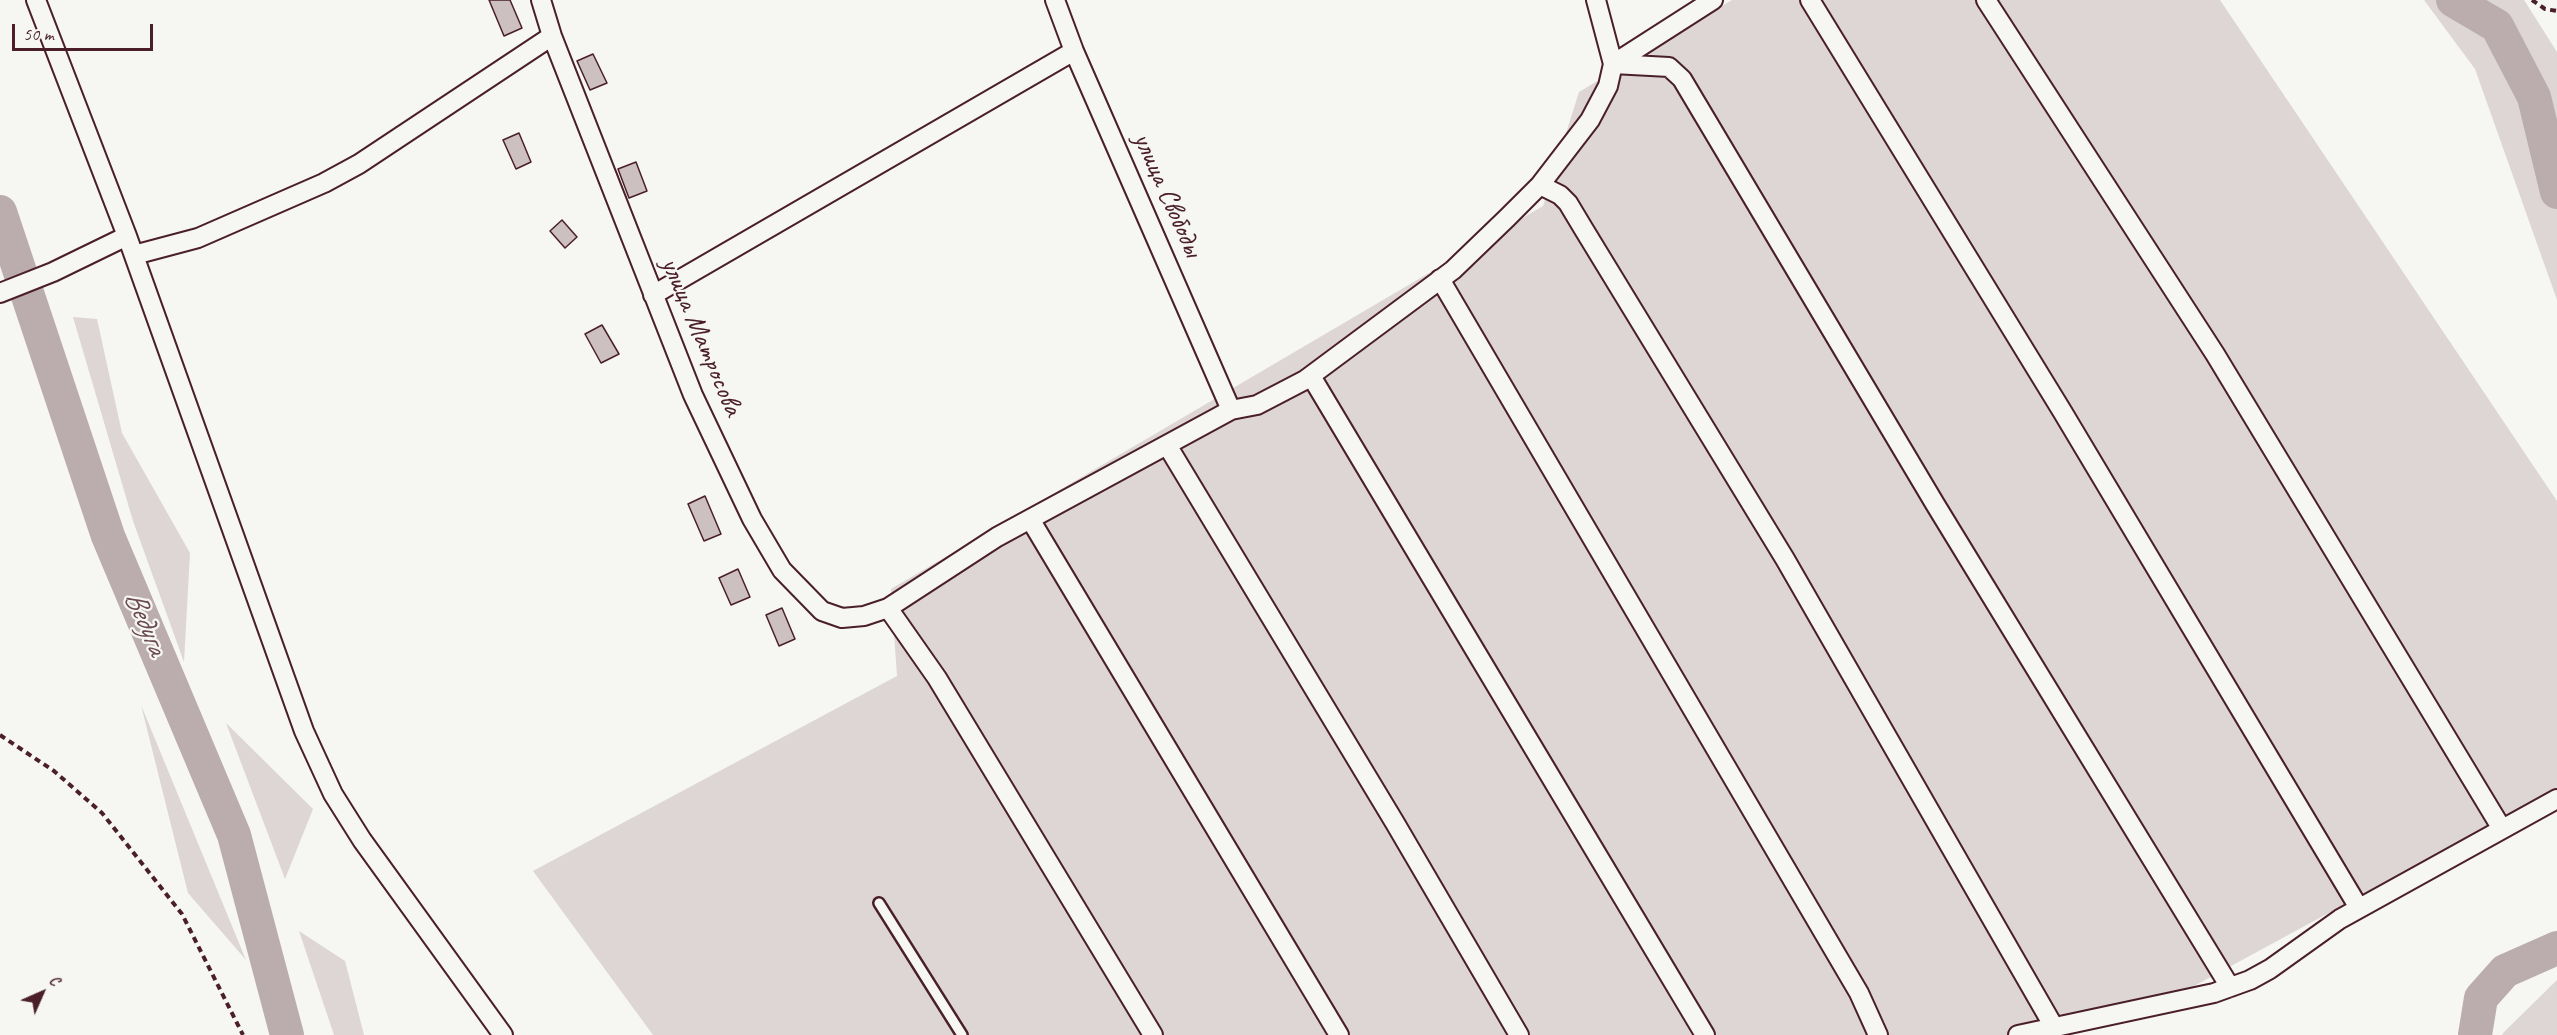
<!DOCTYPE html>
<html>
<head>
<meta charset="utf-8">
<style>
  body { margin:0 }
  #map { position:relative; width:2557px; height:1035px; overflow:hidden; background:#f6f6f2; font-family:Caveat,sans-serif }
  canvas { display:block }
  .north { position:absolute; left:12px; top:963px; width:60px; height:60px; -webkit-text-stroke:4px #f6f6f2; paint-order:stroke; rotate:45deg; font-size:16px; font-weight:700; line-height:24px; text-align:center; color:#4a1f2b }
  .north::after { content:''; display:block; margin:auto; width:21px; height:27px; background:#4a1f2b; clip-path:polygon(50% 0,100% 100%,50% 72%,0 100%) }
  .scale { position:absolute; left:12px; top:24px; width:141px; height:27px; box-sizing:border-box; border:3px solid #4a1f2b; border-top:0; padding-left:8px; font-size:18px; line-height:21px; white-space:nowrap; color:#4a1f2b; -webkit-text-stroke:4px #f6f6f2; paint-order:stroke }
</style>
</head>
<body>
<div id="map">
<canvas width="2557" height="1035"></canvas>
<div class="north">С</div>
<div class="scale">50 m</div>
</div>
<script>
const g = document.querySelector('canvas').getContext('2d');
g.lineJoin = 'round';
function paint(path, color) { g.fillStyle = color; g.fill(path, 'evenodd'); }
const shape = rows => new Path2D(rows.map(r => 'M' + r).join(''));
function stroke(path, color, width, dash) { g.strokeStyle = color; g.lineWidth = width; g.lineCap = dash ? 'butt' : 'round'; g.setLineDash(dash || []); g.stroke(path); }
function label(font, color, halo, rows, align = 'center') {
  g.font = font + ' Caveat,sans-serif'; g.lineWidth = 4.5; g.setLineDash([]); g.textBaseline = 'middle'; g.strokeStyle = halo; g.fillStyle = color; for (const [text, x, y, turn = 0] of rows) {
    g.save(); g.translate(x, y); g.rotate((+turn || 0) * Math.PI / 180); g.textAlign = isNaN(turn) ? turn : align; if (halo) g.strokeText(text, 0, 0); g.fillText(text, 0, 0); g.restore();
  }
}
paint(shape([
  [1732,0,2220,0,2557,501,2557,789,2150,1010,2063,1035,653,1035,533,871,897,676,891,589,1543,206,1579,92],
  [2424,0,2524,0,2557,52,2557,300,2475,69],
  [73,317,97,319,122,433,190,553,184,662,133,521],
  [141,705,246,960,188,893],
  [226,723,313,809,285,879],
  [299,931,345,961,364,1035,334,1035],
  [2557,980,2557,1035,2502,1035,2504,1032]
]), '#ddd6d5');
stroke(shape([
  [2453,0,2497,26,2534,97,2557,192],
  [0,212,108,536,234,835,287,1035],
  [2475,1035,2481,998,2505,971,2557,948]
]), '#bbadae', 34);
const building = shape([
  [489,0,510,0,522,28,504,36,489,0],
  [593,54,607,83,590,90,577,61,593,54],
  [519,133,531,162,516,169,503,140,519,133],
  [636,162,647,191,629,198,618,169,636,162],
  [562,220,577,237,565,248,550,231,562,220],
  [602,325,619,354,601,363,585,334,602,325],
  [705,496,721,534,704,541,688,504,705,496],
  [738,569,750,597,731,605,719,578,738,569],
  [782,608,795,639,779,646,766,615,782,608]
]);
paint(building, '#ccc1c0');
stroke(building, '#4a1f2b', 1.5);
const service = shape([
  [879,903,962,1035]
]);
const minor = shape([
  [36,0,127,236,304,731,333,794,362,840,503,1035],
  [541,0,552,36,693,395,752,519,782,570,822,611,842,618,864,616,888,608,997,537,1231,410,1257,405,1305,380,1453,270,1507,218,1540,185,1590,120,1608,86,1613,64,1713,0],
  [1055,0,1074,51,1231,410],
  [1596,0,1613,64],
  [1810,0,2062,411,2359,908],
  [1986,0,2215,354,2502,829],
  [1613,64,1669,67,1682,79,1935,504,2230,987],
  [1540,185,1560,195,1568,203,1583,228,1785,559,2054,1027],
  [134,255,198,238,324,183,359,164,552,36],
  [1440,279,1859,993,1878,1035],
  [0,293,53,272,127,236],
  [653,295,1074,51],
  [1311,376,1705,1035],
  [1167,445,1395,823,1519,1035],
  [1030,519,1339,1035],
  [888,608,937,678,1153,1035],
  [2018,1035,2214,993,2250,980,2270,969,2340,919,2557,799]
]);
stroke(service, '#4a1f2b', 14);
stroke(minor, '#4a1f2b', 22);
stroke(shape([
  [2532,0,2545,9,2557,11],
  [0,735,54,771,102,813,182,914,243,1035]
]), '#4a1f2b', 4, [6, 4.5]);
stroke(service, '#f6f6f2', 9);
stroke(minor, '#f6f6f2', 18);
label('28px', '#4a1f2b', '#f6f6f2', [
  ["улица Свободы",1167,195,66],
  ["улица Матросова",701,337,67]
]);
label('italic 30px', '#6c4a52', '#f6f6f2', [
  ["Ведуга",145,623,67]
]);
</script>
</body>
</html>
